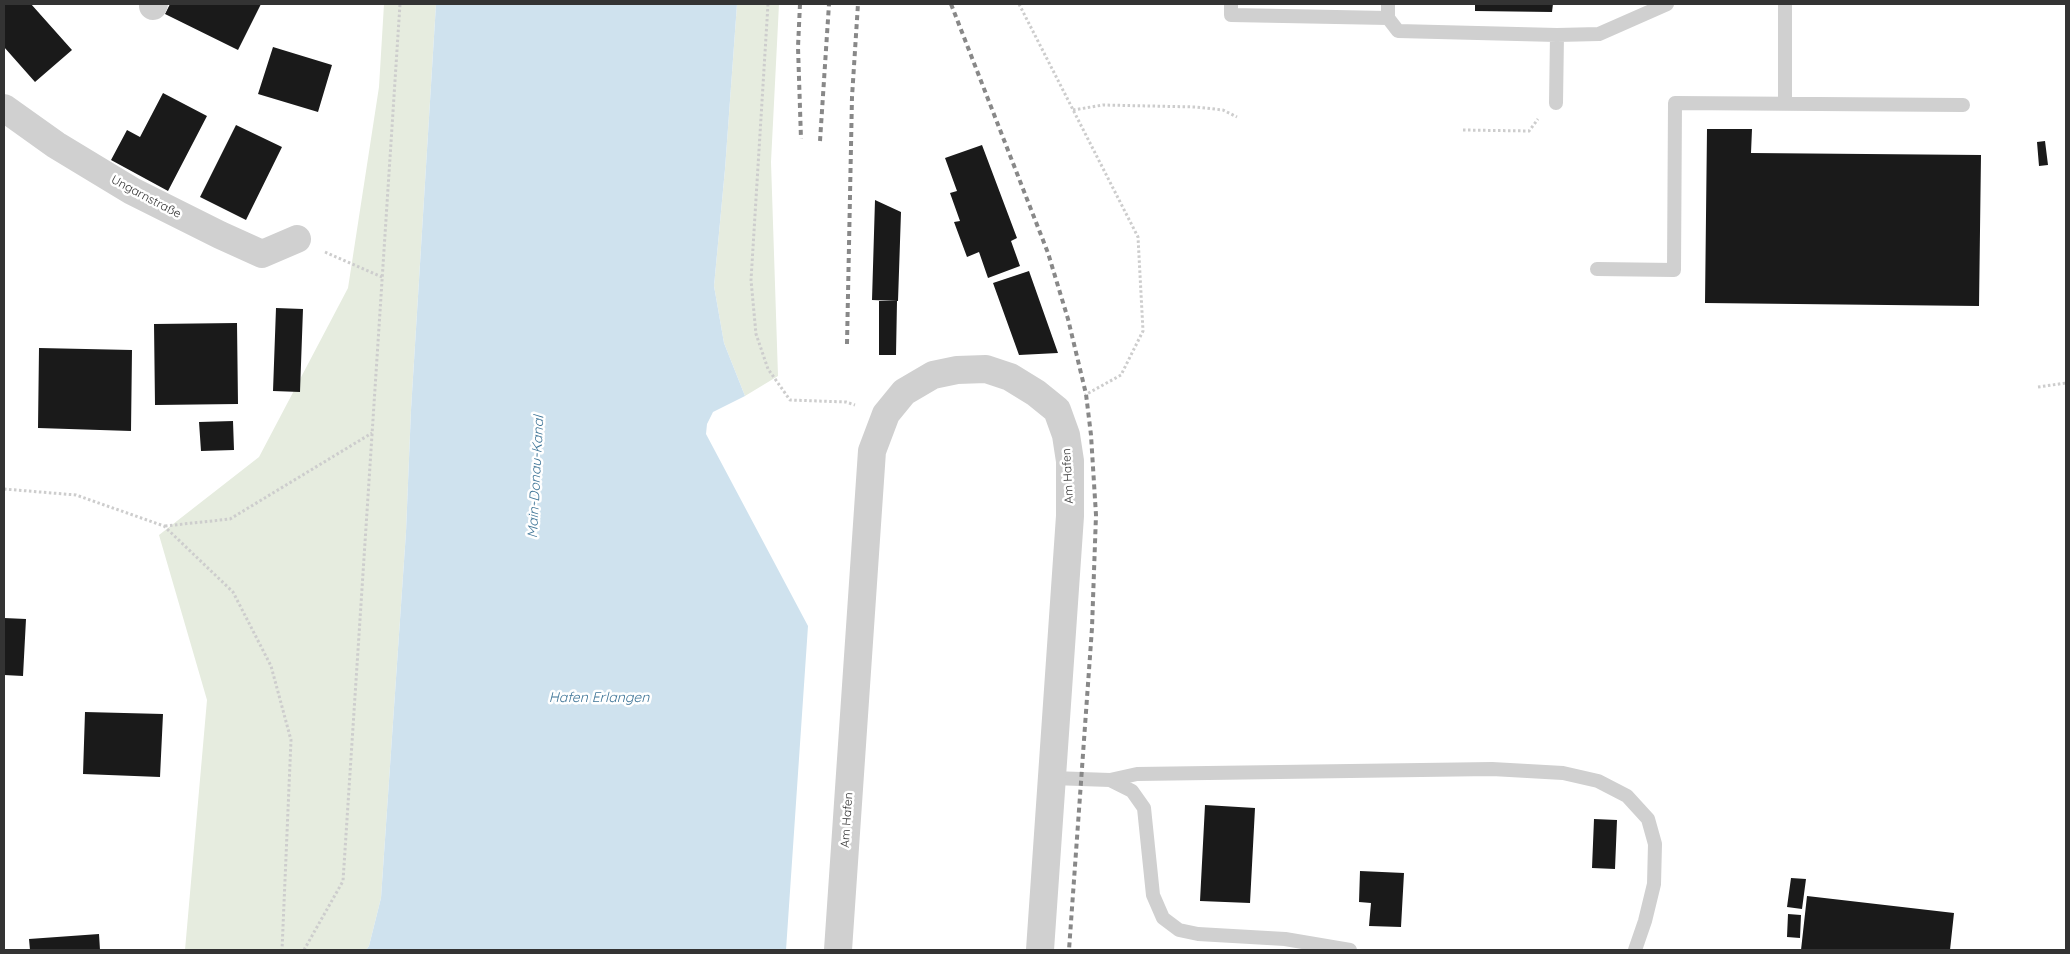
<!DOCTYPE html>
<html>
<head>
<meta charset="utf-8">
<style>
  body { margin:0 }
  #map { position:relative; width:2070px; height:954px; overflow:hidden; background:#fff; font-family:Quicksand,sans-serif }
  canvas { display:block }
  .frame { position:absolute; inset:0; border:5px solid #333; pointer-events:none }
</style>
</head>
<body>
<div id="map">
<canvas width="2070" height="954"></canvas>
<div class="frame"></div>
</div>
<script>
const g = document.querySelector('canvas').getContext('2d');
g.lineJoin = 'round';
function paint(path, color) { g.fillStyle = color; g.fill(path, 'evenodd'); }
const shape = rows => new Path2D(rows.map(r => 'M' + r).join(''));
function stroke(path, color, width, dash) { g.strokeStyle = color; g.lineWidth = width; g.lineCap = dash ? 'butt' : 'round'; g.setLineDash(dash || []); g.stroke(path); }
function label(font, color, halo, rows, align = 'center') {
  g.font = font + ' Quicksand,sans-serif'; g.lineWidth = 5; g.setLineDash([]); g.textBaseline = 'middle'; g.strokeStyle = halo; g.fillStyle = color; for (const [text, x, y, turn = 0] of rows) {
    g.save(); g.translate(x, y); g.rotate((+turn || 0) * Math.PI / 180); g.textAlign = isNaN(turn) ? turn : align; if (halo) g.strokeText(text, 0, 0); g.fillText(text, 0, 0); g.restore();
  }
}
paint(shape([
  [384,4,436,4,411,410,406,532,381,898,369,946,366,950,185,950,207,700,159,535,259,457,348,288,379,87],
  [737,4,779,4,771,162,778,376,745,396,724,343,714,286,725,169]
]), '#e6ecdf');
paint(shape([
  [436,4,737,4,725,169,714,286,724,343,745,396,713,412,707,424,706,434,808,626,786,950,366,950,369,946,381,898,406,532,411,410]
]), '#cfe2ee');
paint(shape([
  [4,4,31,4,72,50,35,82,4,47],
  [170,4,261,4,238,50,165,14],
  [1475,4,1553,4,1552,12,1475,11],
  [273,47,332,65,318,112,258,94],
  [163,93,207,116,168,191,111,160,127,130,140,137],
  [236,125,282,147,246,220,200,197],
  [1707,129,1752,129,1751,153,1981,155,1979,306,1705,303],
  [2045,141,2048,165,2039,166,2037,142],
  [982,145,1017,238,1011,241,1020,266,988,278,979,252,967,257,954,222,960,221,950,193,957,191,945,158],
  [875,200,901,212,898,301,872,300],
  [1029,271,1058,353,1019,355,993,283],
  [879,301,897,301,896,355,879,355],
  [276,308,303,309,300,392,273,391],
  [237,323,238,404,155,405,154,324],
  [39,348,132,350,131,431,38,428],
  [233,421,234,450,201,451,199,422],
  [4,618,26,619,23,676,4,675],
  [85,712,163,714,160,777,83,774],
  [1205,805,1255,808,1250,903,1200,901],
  [1594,819,1617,820,1615,869,1592,868],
  [1360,871,1404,873,1401,927,1369,926,1371,903,1359,902],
  [1791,878,1806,879,1802,909,1787,907],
  [1807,896,1954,913,1950,950,1801,950],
  [1788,914,1801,915,1800,938,1787,937],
  [99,934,100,950,30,950,29,939]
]), '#1a1a1a');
stroke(shape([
  [768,4,751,280,756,334,768,369,790,400,846,402,855,405],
  [1019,4,1138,237,1143,331,1121,375,1085,395],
  [1073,110,1103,105,1196,107,1223,110,1237,117],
  [1463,130,1529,131,1538,119],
  [325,252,382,277],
  [2038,387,2066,383],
  [4,489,76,495,164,526,233,592,271,666,291,740,282,950],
  [165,526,230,519,372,433],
  [304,950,343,881,400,4]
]), '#cdcdcd', 3, [2.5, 2.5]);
stroke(shape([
  [1231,4,1231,15,1388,18],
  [1388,4,1388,18,1398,31,1557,35,1599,34,1667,4],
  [1785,4,1785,103],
  [1556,103,1557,35],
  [1597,269,1674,270,1675,103,1963,105],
  [1052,778,1110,780],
  [1350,950,1285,939,1198,934,1179,930,1163,918,1153,895,1144,808,1132,791,1110,780,1137,774,1492,769,1563,773,1598,781,1627,796,1648,819,1655,844,1654,884,1645,921,1635,950]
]), '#d0d0d0', 14);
stroke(shape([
  [153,6,154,4],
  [4,108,56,145,132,191,220,235,262,254,297,239],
  [838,950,872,451,886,414,904,392,933,375,957,370,986,369,1010,377,1036,393,1057,410,1066,435,1070,461,1070,516,1040,950]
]), '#d0d0d0', 28);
stroke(shape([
  [800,4,798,47,801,139],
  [951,4,1048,253,1068,319,1086,394,1091,435,1096,515,1092,628,1069,950],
  [820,141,829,4],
  [847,344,852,97,858,4]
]), '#888', 4, [5, 4]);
label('12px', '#333', '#fff', [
  ["Ungarnstraße",146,197,28],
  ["Am Hafen",1068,476,-93],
  ["Am Hafen",847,820,-86]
]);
label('italic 14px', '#3f7597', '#fff', [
  ["Main-Donau-Kanal",536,477,-87],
  ["Hafen Erlangen",599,698]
]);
</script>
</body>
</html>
